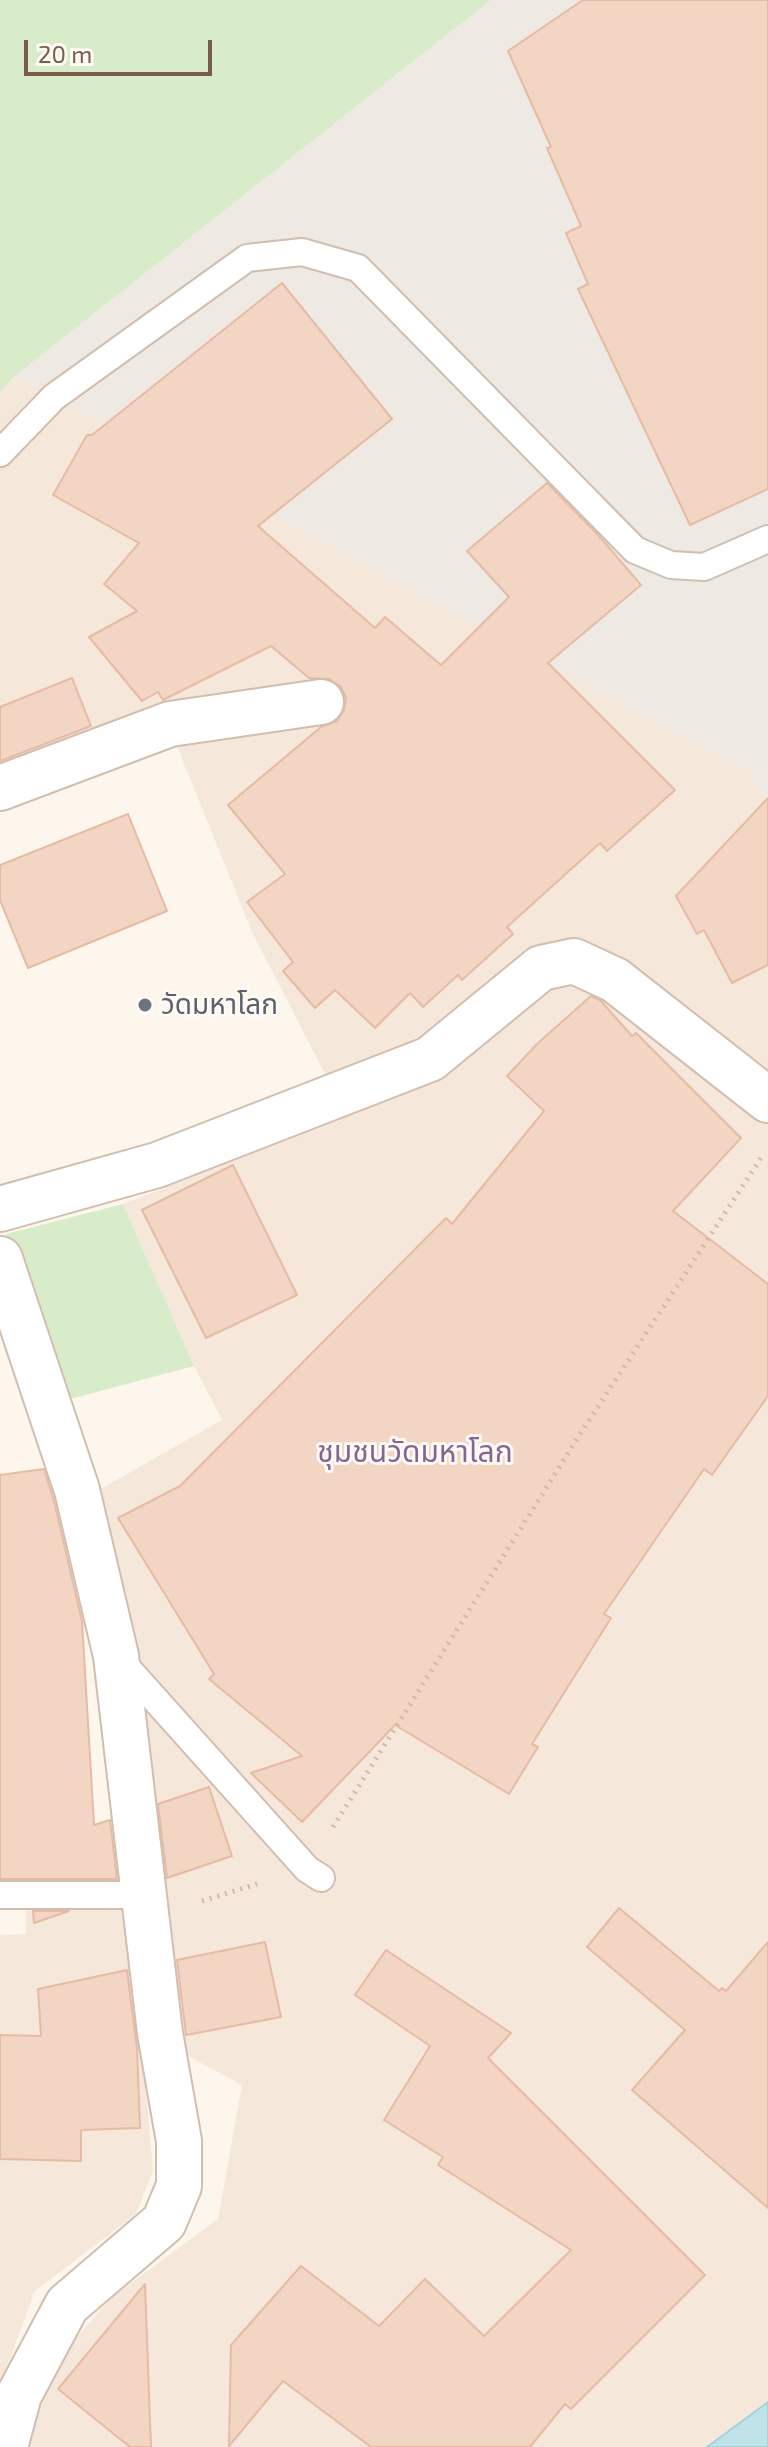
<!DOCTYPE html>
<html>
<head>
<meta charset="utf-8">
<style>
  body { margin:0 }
  #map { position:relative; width:768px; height:2447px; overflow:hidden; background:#fdf6ec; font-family:"Exo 2",sans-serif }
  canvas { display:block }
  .scale { position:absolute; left:24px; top:40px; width:188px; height:36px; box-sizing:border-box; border:4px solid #7a5c4d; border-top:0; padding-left:10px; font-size:24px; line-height:28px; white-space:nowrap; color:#7a5c4d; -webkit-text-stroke:6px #fffaf3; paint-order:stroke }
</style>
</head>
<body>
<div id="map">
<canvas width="768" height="2447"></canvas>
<div class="scale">20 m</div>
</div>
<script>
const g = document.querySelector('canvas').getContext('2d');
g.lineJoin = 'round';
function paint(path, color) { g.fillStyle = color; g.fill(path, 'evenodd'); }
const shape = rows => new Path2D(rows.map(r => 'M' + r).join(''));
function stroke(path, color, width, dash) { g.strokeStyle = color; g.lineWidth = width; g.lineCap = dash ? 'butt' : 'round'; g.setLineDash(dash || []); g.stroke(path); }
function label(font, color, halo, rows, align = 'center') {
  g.font = font + ' "Exo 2","Noto Sans Thai",sans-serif'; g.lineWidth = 6; g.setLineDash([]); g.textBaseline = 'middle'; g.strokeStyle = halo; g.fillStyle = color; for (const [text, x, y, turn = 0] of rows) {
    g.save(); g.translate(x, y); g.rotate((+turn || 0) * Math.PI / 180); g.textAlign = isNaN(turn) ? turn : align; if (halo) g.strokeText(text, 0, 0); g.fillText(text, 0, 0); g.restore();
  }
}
paint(shape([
  [15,376,752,773,768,802,768,2402,707,2447,27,2447,46,2372,112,2297,218,2219,242,2085,184,2054,97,1491,222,1420,194,1366,123,1204,342,1119,327,1078,252,932,174,739,0,802,0,393],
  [111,1904,130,1905,153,2171,136,2214,35,2291,0,2386,0,1935,26,1934,26,1909]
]), '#f5e8da');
paint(shape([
  [491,0,768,0,768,802,752,773,15,376]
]), '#efe9e4');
paint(shape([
  [0,0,491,0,15,376,0,393],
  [123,1204,194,1366,63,1401,6,1234]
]), '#d8ecc9');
const water = shape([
  [768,2402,768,2447,707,2447,768,2402]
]);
paint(water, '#bfe3e8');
stroke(water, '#a5d3da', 2);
const building = shape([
  [583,0,768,0,768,489,690,525,578,289,588,284,566,233,581,226,547,148,551,147,508,51,583,0],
  [282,283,392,419,258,526,375,628,385,617,441,665,509,597,467,551,547,483,599,536,641,585,548,663,675,790,607,851,600,843,507,927,513,934,462,980,458,975,423,1007,410,993,375,1028,335,990,315,1008,283,971,293,962,247,902,285,874,228,805,321,727,337,721,344,710,346,698,341,687,329,679,309,678,271,646,163,700,158,692,142,701,89,637,137,611,104,584,139,543,53,495,87,435,92,435,282,283],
  [72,678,91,726,0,761,0,707,72,678],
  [768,798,768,965,732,983,704,930,697,934,676,896,768,798],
  [128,814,167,911,28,968,0,900,0,865,128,814],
  [591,996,601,1001,632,1036,636,1033,741,1138,673,1211,768,1284,768,1396,712,1475,704,1469,604,1614,611,1618,532,1744,538,1747,509,1794,395,1725,302,1822,251,1773,302,1756,209,1679,214,1674,118,1518,180,1486,446,1218,452,1224,544,1111,507,1076,538,1043,591,996],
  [233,1165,297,1295,206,1338,142,1210,233,1165],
  [44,1469,53,1497,82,1621,94,1825,110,1820,117,1879,0,1879,0,1475,44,1469],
  [209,1787,232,1856,167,1878,158,1804,209,1787],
  [619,1908,719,1991,722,1988,726,1991,768,1942,768,2208,632,2090,685,2030,587,1947,619,1908],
  [33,1911,69,1911,34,1923,33,1911],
  [265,1942,281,2017,186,2035,177,1960,265,1942],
  [386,1950,511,2033,488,2058,705,2275,571,2409,565,2404,530,2447,371,2447,283,2381,229,2446,231,2345,301,2266,379,2326,425,2279,484,2336,571,2250,438,2165,443,2157,384,2120,430,2046,355,1995,386,1950],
  [127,1970,137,2048,140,2128,81,2130,81,2161,0,2159,0,2035,41,2036,38,1989,127,1970],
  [145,2284,151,2447,130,2447,58,2389,145,2284]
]);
paint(building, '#f3d5c3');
stroke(building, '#e6bba3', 2);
const lane = shape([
  [0,453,54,397,247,258,302,252,358,268,635,550,671,565,704,567,768,539],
  [119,1659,307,1869,321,1878],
  [0,1895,144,1895]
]);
const street = shape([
  [0,788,170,724,321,702],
  [0,1209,157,1165,430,1059,541,968,574,961,615,980,768,1100],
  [0,1259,77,1490,116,1656,160,2033,179,2141,179,2186,164,2222,67,2305,19,2395,5,2447]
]);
stroke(lane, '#d1beb0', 30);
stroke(street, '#d1beb0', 48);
stroke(shape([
  [333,1827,582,1431,763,1155],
  [202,1901,257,1884]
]), '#d9b8a5', 5, [2, 6]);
stroke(lane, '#fff', 26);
stroke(street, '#fff', 44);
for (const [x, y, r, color] of [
  [145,1005,8,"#6b7280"]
]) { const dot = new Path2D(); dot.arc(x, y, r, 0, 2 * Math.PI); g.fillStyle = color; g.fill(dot); stroke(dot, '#fffaf3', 3); }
label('28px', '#5b616d', '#fffaf3', [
  ["วัดมหาโลก",161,1005]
], 'left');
label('30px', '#846695', '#fffaf3', [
  ["ชุมชนวัดมหาโลก",415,1452]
]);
</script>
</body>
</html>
